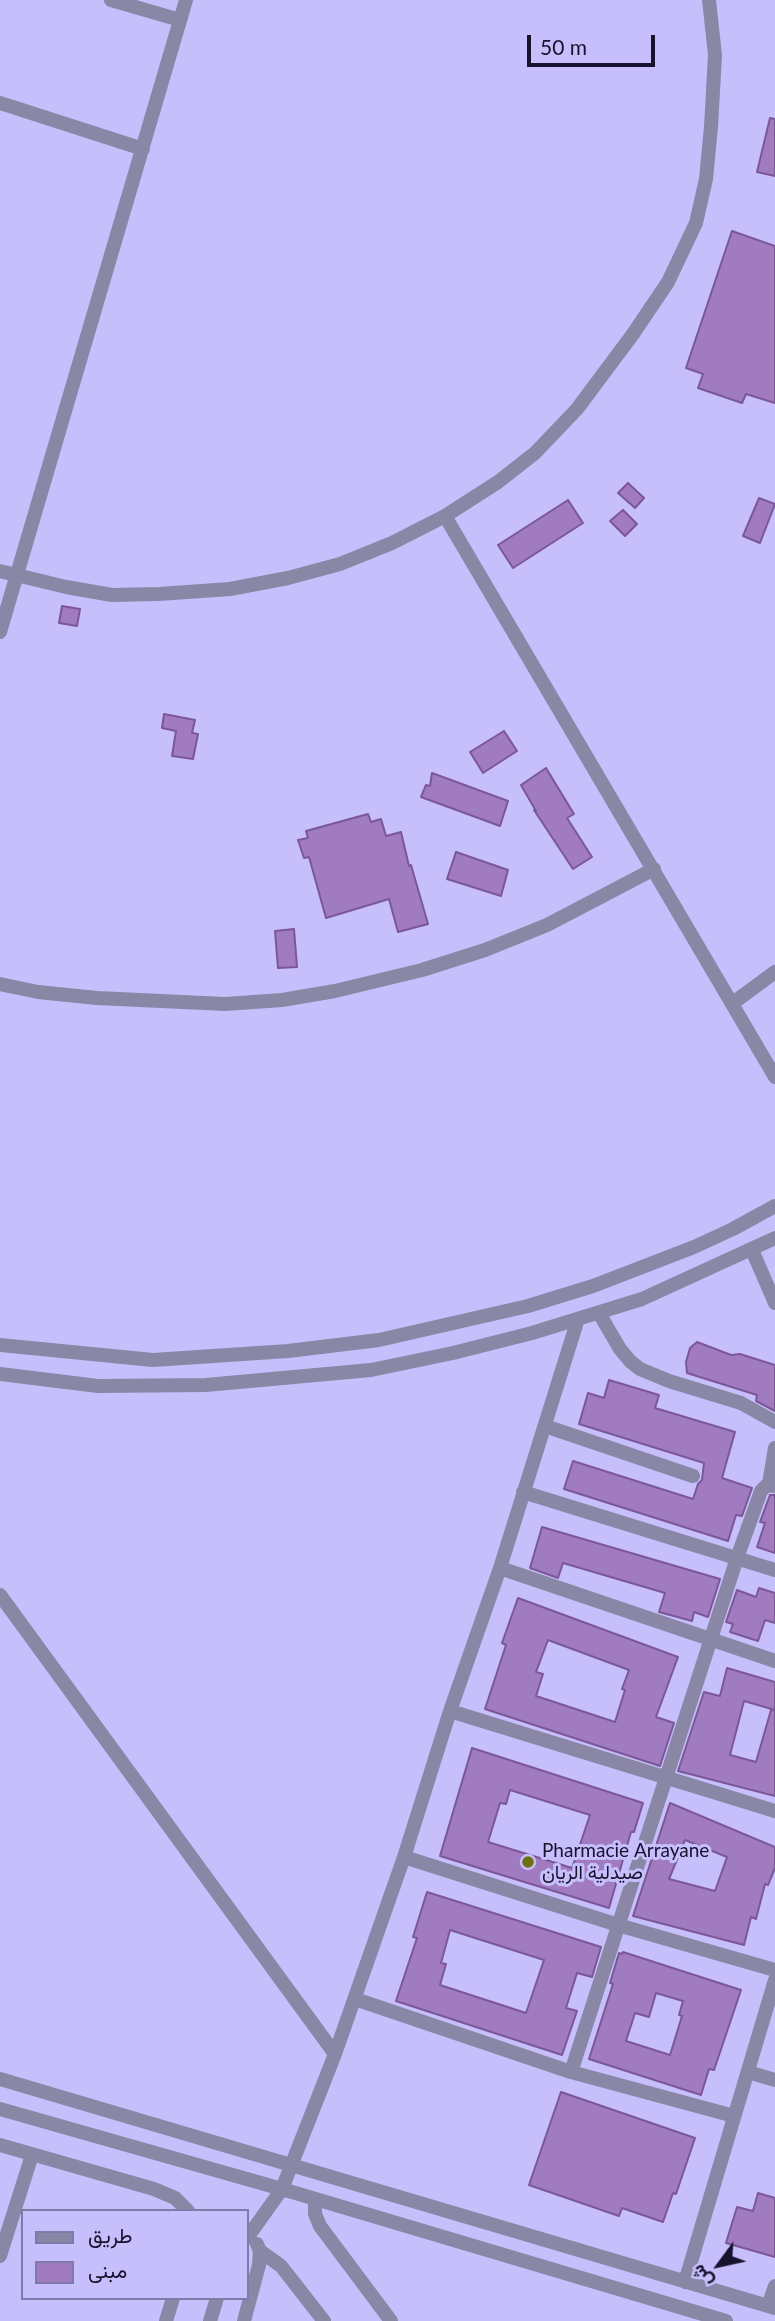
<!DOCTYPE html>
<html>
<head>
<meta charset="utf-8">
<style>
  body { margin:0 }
  #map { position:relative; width:775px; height:2321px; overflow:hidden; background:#c6bffc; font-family:Lato,Vazirmatn,sans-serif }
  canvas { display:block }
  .legend { position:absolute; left:21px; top:2209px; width:228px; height:91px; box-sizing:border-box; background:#c6bffc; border:2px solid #807aa9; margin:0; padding:9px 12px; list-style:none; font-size:21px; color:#17122d }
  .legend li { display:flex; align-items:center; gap:14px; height:35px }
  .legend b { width:35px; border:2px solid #807aa9 }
  .north { position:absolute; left:684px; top:2230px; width:70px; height:70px; -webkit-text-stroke:5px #c6bffc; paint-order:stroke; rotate:237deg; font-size:19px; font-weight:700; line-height:28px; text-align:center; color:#17122d }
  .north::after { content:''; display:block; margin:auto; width:24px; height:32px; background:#17122d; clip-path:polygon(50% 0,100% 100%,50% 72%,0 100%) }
  .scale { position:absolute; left:527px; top:35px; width:128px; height:32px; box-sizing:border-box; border:4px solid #17122d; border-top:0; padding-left:9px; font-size:21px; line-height:24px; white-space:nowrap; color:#17122d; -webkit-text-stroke:5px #c6bffc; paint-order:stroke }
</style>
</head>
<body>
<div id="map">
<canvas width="775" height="2321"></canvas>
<ul class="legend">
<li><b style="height:9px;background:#8986a6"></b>طريق</li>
<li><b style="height:19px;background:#a17bbf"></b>مبنى</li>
</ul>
<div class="north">ش</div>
<div class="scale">50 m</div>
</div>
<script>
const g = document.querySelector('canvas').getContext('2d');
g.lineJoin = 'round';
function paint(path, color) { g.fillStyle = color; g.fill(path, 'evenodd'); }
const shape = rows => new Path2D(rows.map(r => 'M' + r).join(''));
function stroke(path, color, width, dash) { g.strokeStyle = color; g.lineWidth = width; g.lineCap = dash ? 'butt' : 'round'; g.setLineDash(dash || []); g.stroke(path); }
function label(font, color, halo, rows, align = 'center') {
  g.font = font + ' Lato,Vazirmatn,sans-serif'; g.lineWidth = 6; g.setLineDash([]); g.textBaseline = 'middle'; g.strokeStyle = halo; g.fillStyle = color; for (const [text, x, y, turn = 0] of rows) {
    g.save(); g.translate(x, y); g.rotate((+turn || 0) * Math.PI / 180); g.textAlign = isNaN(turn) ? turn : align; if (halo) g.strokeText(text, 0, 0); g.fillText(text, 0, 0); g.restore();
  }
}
const building = shape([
  [770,118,775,119,775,176,757,172,770,118],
  [732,231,775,246,775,403,746,394,742,403,698,388,703,374,686,368,732,231],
  [628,483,644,498,635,508,618,493,628,483],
  [759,498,775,504,760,543,743,536,759,498],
  [568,500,583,523,513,568,498,545,568,500],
  [623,510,637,524,625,536,610,521,623,510],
  [62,606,80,609,77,626,59,623,62,606],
  [164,714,195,720,192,733,198,734,193,759,172,756,176,731,162,728,164,714],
  [504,731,517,751,483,773,470,752,504,731],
  [546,768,574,814,567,818,592,857,573,869,534,810,536,811,521,785,546,768],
  [432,773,508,801,500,826,421,797,426,785,430,786,432,773],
  [368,814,371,822,381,819,386,836,401,832,409,866,411,865,428,924,398,932,389,899,326,918,309,857,304,858,298,840,308,838,306,831,368,814],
  [456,852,508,870,501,896,447,879,456,852],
  [294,929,297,967,278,968,275,931,294,929],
  [697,1342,731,1355,740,1354,775,1365,775,1411,756,1401,757,1395,687,1373,686,1362,690,1348,697,1342],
  [609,1380,659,1395,655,1408,735,1432,722,1478,752,1488,742,1516,736,1515,728,1541,564,1489,573,1461,693,1499,698,1484,702,1480,704,1463,579,1424,588,1393,604,1398,609,1380],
  [770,1495,775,1495,775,1553,757,1547,765,1523,760,1522,770,1495],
  [542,1527,720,1579,708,1617,694,1612,692,1621,659,1612,665,1593,563,1563,558,1578,530,1568,542,1527],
  [759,1588,775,1593,775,1623,765,1620,758,1641,730,1632,733,1624,726,1622,737,1590,756,1597,759,1588],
  [518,1598,678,1657,656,1717,674,1723,660,1766,485,1709,506,1645,502,1643,518,1598],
  [548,1640,629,1670,622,1689,625,1690,615,1722,536,1696,543,1674,536,1672,548,1640],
  [727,1668,775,1682,775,1710,744,1701,730,1755,756,1762,771,1710,775,1710,775,1796,678,1771,704,1692,720,1696,727,1668],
  [472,1748,643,1803,634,1832,631,1832,609,1908,440,1856,472,1748],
  [510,1790,590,1815,572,1868,488,1842,500,1803,506,1804,510,1790],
  [670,1803,775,1847,775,1868,768,1885,765,1884,756,1919,751,1917,744,1945,633,1916,670,1803],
  [685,1840,727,1857,715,1891,669,1879,685,1840],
  [427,1892,601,1947,592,1977,577,1973,566,2008,577,2011,562,2055,396,2001,417,1938,413,1937,427,1892],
  [450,1930,544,1960,526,2013,440,1985,446,1964,441,1963,450,1930],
  [623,1952,741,1990,714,2070,709,2069,701,2095,589,2059,613,1984,610,1983,619,1953,622,1954,623,1952],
  [656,1993,683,2001,679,2015,682,2016,670,2055,626,2041,635,2013,649,2017,656,1993],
  [561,2092,695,2138,676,2194,673,2193,663,2222,622,2208,619,2216,529,2185,561,2092],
  [758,2193,775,2198,775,2257,726,2243,737,2207,753,2211,758,2193]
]);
paint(building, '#a17bbf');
stroke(building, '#7c5798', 2);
stroke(shape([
  [111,0,180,20],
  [0,103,143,149],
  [445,516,775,1077],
  [0,571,66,587,112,595,159,594,230,589,288,578,340,564,392,543,445,516,498,482,535,453,577,409,633,334,668,282,696,223,706,179,711,127,715,55,709,0],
  [0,632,186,0],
  [0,984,38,992,97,998,225,1004,282,1000,335,991,422,970,485,950,547,925,654,869],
  [733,1003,775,972],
  [752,1250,775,1303],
  [599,1313,620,1349,630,1361,640,1369,669,1381,741,1403,775,1422],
  [0,1345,153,1360,288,1351,379,1340,528,1306,593,1286,694,1247,733,1229,775,1206],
  [0,1374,98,1386,206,1385,371,1370,453,1353,532,1333,642,1299,775,1238],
  [545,1426,693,1476],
  [769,1484,775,1448],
  [523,1492,775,1570],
  [500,1568,775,1661],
  [0,1595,335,2054,282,2189,247,2238],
  [450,1711,775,1811],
  [404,1857,618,1925,775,1970],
  [355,1999,571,2072,734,2116],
  [335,2054,404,1857,450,1711,500,1568,578,1319],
  [571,2072,737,1558,761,1491,767,1485,775,1486],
  [748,2072,775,2080],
  [0,2079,775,2308],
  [0,2109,282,2189,726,2321],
  [0,2145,154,2189,175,2198,188,2211],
  [315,2199,315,2214,320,2226,391,2321],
  [260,2251,281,2266,324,2321],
  [0,2256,32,2155],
  [685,2282,775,1980],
  [768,2306,775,2286],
  [166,2321,173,2298],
  [210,2321,217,2298],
  [244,2321,259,2265,260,2251,257,2244]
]), '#8986a6', 14);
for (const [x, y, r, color] of [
  [528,1862,7,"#6f6f11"]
]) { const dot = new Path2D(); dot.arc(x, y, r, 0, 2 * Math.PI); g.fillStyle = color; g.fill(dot); stroke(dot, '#c6bffc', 2.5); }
label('19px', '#17122d', '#c6bffc', [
  ["Pharmacie Arrayane",542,1851],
  ["صيدلية الريان",542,1873]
], 'left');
</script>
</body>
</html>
